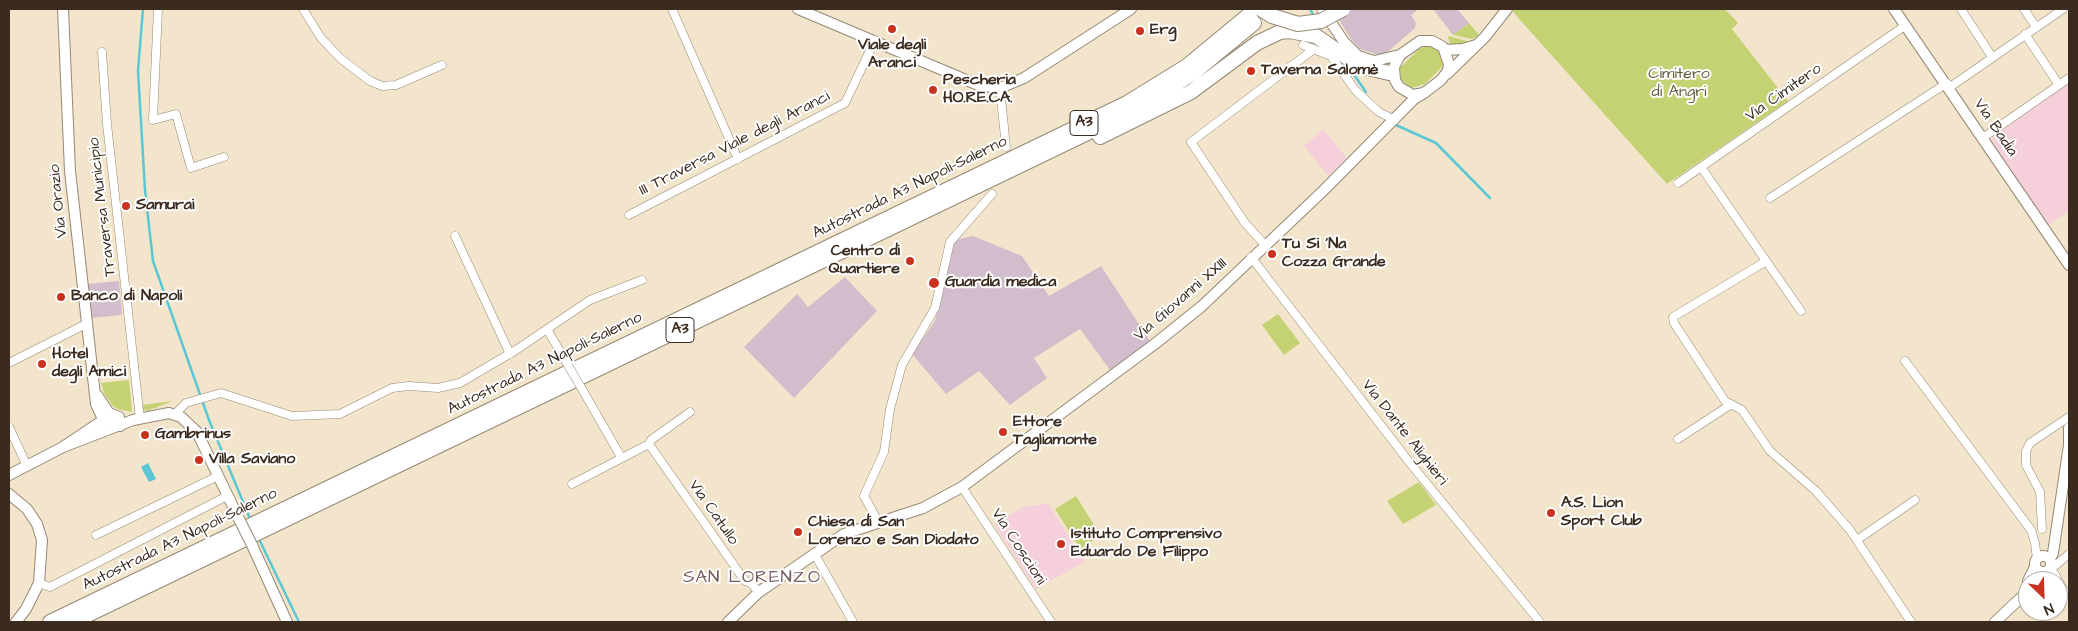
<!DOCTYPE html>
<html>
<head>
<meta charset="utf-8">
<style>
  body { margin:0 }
  #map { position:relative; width:2078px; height:631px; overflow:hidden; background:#f2e5cb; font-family:"Architects Daughter",sans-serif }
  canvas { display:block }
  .frame { position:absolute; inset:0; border:10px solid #3b2a1e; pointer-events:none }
  .north { position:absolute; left:2018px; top:571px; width:50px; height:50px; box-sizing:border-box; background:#fff; border:1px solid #b1aaa5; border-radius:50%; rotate:156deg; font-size:14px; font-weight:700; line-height:20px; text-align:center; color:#3b2a1e }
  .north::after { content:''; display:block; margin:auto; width:18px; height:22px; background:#c8321e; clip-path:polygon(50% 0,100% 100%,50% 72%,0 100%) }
</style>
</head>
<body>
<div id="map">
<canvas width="2078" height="631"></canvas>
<div class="frame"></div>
<div class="north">N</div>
</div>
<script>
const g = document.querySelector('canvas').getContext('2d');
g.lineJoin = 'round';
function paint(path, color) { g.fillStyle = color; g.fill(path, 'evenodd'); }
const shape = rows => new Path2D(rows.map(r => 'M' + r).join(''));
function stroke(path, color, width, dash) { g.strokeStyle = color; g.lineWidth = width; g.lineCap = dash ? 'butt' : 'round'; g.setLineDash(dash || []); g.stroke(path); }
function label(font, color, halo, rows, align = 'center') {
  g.font = font + ' "Architects Daughter",sans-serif'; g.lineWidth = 4; g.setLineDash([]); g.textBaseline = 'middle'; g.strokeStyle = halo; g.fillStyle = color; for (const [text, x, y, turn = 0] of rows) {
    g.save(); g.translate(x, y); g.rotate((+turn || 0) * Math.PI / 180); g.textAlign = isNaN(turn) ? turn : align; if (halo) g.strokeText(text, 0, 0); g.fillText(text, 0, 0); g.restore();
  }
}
paint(shape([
  [2069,82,2069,211,2047,226,1991,139],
  [1323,129,1347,158,1328,176,1304,146],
  [1048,503,1085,562,1036,589,994,524,1021,508]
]), '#f5cfda');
paint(shape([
  [1332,9,1419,9,1411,15,1416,23,1415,28,1383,56,1360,49,1351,39],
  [1433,9,1457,9,1469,23,1453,35],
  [973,236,1022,256,1049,296,1101,266,1150,341,1110,370,1080,329,1034,358,1047,378,1010,405,979,371,946,394,912,354,935,321,955,240],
  [845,277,877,311,794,398,744,347,797,294,808,307],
  [119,281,122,315,91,318,88,284]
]), '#d1bdcb');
paint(shape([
  [1514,9,1725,9,1738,23,1732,29,1788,101,1667,184,1520,20,1513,11],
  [1469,23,1479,35,1472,39,1453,35],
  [1448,36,1471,42,1462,46,1450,46],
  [1427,46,1437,49,1441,53,1443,66,1425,84,1411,88,1401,80,1400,68,1419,49],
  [1278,314,1300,343,1284,355,1262,325],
  [129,380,132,412,117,409,112,405,104,393,101,383],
  [173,401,147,411,143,409,142,405],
  [1419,482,1436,505,1403,524,1387,501],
  [1076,496,1101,536,1080,549,1055,509]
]), '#c5d273');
paint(shape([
  [148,463,156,479,149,482,141,467]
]), '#5bc7d4');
stroke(shape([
  [143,9,138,71,145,190,153,261,209,420,251,521],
  [1310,9,1314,16],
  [1350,69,1366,92],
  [1396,125,1436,143,1490,198],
  [258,537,299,622]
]), '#5bc7d4', 2.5);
const street = shape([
  [158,9,153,120,176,114,191,168,224,157],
  [303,9,321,38,340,58,370,81,382,86,396,85,442,65],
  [672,9,738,159],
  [1961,9,1992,57],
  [2024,9,2036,27],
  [2025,34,2059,85],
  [1303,45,1331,56,1356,91,1379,112,1395,120],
  [102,52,107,124,140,419],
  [1950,87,2063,9],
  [1000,88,1006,147],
  [1984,137,2069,78],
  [1701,167,1764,258,1763,263,1673,317,1674,323,1725,401,1742,410,1770,451,1816,491,1850,530,1911,622],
  [1678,183,1906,25],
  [1770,198,1947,83],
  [629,215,845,103,875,40],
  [455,236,510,354],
  [1265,245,1245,223,1191,142,1314,49],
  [1251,257,1410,463,1540,622],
  [1764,258,1801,311],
  [547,329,566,362],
  [1905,361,2031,530,2035,543,2037,559],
  [9,363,88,323],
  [582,389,621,457],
  [174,415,186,403,221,393,292,416,340,414,392,388,409,386,438,388,460,383,516,350,590,300,642,280],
  [9,427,27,466],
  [1678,439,1730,405],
  [649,444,651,440,690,412],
  [572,484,649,444,745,581,751,583,759,592],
  [962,487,1051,622],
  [879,523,864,496,884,452,890,409,902,365,935,308,950,242,992,194],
  [2042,529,2040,492,2026,465,2026,451,2030,443,2069,417],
  [96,535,218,476],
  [1857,540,1915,500],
  [814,553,853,622],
  [2051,565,2056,565,2069,554],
  [2051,568,2069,599],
  [39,583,50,587,227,496]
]);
const secondary = shape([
  [63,9,70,171,96,404,102,417,120,426],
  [798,9,978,85,1000,88,1024,78,1131,9],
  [1322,9,1344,42,1358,56,1374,61,1400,55],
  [1894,9,2069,265],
  [1420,41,1432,41,1443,47,1449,64,1448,71,1441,80,1424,93,1413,95,1399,87,1395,80,1394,67,1400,55,1420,41],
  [1445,50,1463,49,1476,45],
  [1447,74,1485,37,1507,9],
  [97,395,109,413,119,417],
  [63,447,133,420,169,413,181,417,197,432,240,521],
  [9,475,63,447,102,421,116,416],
  [9,494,27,509,37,524,42,540,39,583,26,609,16,622],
  [252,545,287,622],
  '2035 564a8 8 0 1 1 16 0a8 8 0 1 1-16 0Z',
  [2050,559,2053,553,2069,445,2069,428],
  [2028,581,2035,567],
  [728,622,759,592,844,534,923,508,962,487,1156,343,1202,306,1324,190,1414,99,1424,93],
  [1995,622,2028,591]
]);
const highway = shape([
  [1100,137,1191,92,1257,43,1280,32,1289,31,1316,36,1359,66,1389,73],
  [50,622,1127,103,1187,66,1256,9],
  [73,622,1131,112,1192,74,1254,23]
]);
stroke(street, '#968874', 9);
stroke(secondary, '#968874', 12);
stroke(highway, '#968874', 16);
stroke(street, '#fff', 8);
stroke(secondary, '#fff', 10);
stroke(highway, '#fff', 14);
const streetBridge = shape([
  [566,362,582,389]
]);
const secondaryBridge = shape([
  [240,521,252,545]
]);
const highwayBridge = shape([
  [1261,9,1272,16,1298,24,1321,21,1343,9]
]);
stroke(streetBridge, '#968874', 9, []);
stroke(secondaryBridge, '#968874', 12, []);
stroke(highwayBridge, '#968874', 16, []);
stroke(streetBridge, '#fff', 8);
stroke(secondaryBridge, '#fff', 10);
stroke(highwayBridge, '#fff', 14);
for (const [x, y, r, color] of [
  [892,29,5,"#c8321e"],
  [1140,31,5,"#c8321e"],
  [1251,71,5,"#c8321e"],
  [933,90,5,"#c8321e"],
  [126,206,5,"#c8321e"],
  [1272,254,5,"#c8321e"],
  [910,261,5,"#c8321e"],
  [934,283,6,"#c8321e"],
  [61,297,5,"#c8321e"],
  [42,364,5,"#c8321e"],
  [1003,432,5,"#c8321e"],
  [145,435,5,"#c8321e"],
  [199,460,5,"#c8321e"],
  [1551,513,5,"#c8321e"],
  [798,532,5,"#c8321e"],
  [1061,544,5,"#c8321e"]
]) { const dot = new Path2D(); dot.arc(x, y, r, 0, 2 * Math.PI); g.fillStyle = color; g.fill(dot); stroke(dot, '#fff', 2); }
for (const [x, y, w] of [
  [1084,123,28],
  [680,330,28]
]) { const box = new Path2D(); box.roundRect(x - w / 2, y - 12.5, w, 25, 4); g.fillStyle = '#fff'; g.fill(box); stroke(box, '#3b2a1e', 1); }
label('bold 15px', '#3b2a1e', null, [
  ["A3",1084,123],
  ["A3",680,330]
]);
label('bold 16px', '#3b2a1e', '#fff', [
  ["Erg",1150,31],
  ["Viale degli",892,46,"center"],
  ["Aranci",892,64,"center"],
  ["Taverna Salomè",1261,71],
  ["Pescheria",943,81],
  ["HO.RE.CA.",943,99],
  ["Samurai",136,206],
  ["Tu Si 'Na",1282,245],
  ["Cozza Grande",1282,263],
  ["Centro di",900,252,"right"],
  ["Quartiere",900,270,"right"],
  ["Guardia medica",945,283],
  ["Banco di Napoli",71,297],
  ["Hotel",52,355],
  ["degli Amici",52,373],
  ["Ettore",1013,423],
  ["Tagliamonte",1013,441],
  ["Gambrinus",155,435],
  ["Villa Saviano",209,460],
  ["A.S. Lion",1561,504],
  ["Sport Club",1561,522],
  ["Chiesa di San",808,523],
  ["Lorenzo e San Diodato",808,541],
  ["Istituto Comprensivo",1071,535],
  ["Eduardo De Filippo",1071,553]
], 'left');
label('16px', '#645c38', '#fff', [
  ["Cimitero",1679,75],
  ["di Angri",1679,93]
]);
label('16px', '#3b2a1e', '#fff', [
  ["Via Cimitero",1784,93,-35],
  ["Via Badia",1995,128,56],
  ["III Traversa Viale degli Aranci",735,144,-27],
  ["Autostrada A3 Napoli-Salerno",910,188,-26],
  ["Via Orazio",59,201,-96],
  ["Traversa Municipio",103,207,-97],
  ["Via Giovanni XXIII",1181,300,-41],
  ["Autostrada A3 Napoli-Salerno",545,364,-26],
  ["Via Dante Alighieri",1404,433,52],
  ["Via Catullo",713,513,55],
  ["Autostrada A3 Napoli-Salerno",180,540,-26],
  ["Via Coscioni",1018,547,57]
]);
g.letterSpacing = '1px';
label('18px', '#75595b', '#fff', [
  ["SAN LORENZO",752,578]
]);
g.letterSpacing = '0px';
</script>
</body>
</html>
